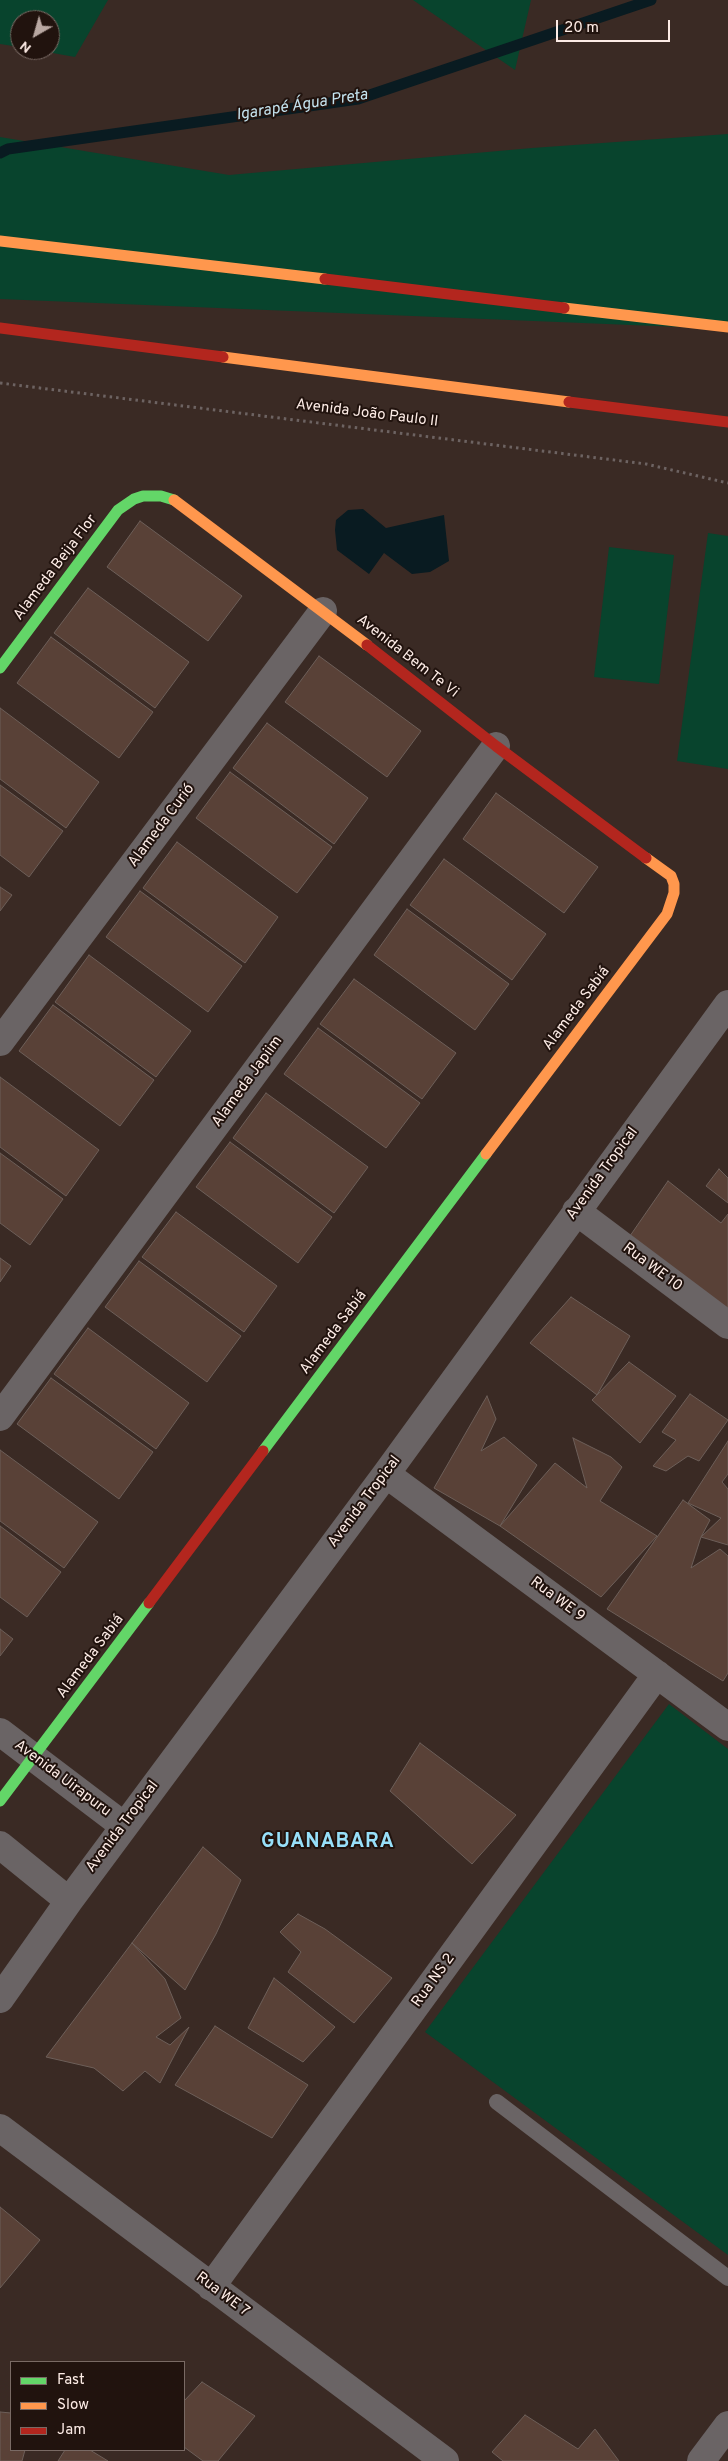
<!DOCTYPE html>
<html>
<head>
<meta charset="utf-8">
<style>
  body { margin:0 }
  #map { position:relative; width:728px; height:2461px; overflow:hidden; background:#3a2a24; font-family:Overpass,sans-serif }
  canvas { display:block }
  .legend { position:absolute; left:10px; top:2361px; width:175px; height:90px; box-sizing:border-box; background:#21130e; border:1px solid #796a64; margin:0; padding:6px 9px; list-style:none; font-size:15px; color:#fdece6 }
  .legend li { display:flex; align-items:center; gap:10px; height:25px }
  .legend b { width:25px; border:1px solid #796a64 }
  .north { position:absolute; left:10px; top:10px; width:50px; height:50px; box-sizing:border-box; background:#21130e; border:1px solid #796a64; border-radius:50%; rotate:218deg; font-size:14px; font-weight:700; line-height:20px; text-align:center; color:#fdece6 }
  .north::after { content:''; display:block; margin:auto; width:18px; height:22px; background:#b9a8a2; clip-path:polygon(50% 0,100% 100%,50% 72%,0 100%) }
  .scale { position:absolute; left:556px; top:20px; width:114px; height:22px; box-sizing:border-box; border:2px solid #fdece6; border-top:0; padding-left:6px; font-size:15px; line-height:18px; white-space:nowrap; color:#fdece6; -webkit-text-stroke:4px #21130e; paint-order:stroke }
</style>
</head>
<body>
<div id="map">
<canvas width="728" height="2461"></canvas>
<ul class="legend">
<li><b style="height:6px;background:#63d668"></b>Fast</li>
<li><b style="height:6px;background:#ff974d"></b>Slow</li>
<li><b style="height:6px;background:#b3261e"></b>Jam</li>
</ul>
<div class="north">N</div>
<div class="scale">20 m</div>
</div>
<script>
const g = document.querySelector('canvas').getContext('2d');
g.lineJoin = 'round';
function paint(path, color) { g.fillStyle = color; g.fill(path, 'evenodd'); }
const shape = rows => new Path2D(rows.map(r => 'M' + r).join(''));
function stroke(path, color, width, dash) { g.strokeStyle = color; g.lineWidth = width; g.lineCap = dash ? 'butt' : 'round'; g.setLineDash(dash || []); g.stroke(path); }
function label(font, color, halo, rows, align = 'center') {
  g.font = font + ' Overpass,sans-serif'; g.lineWidth = 4; g.setLineDash([]); g.textBaseline = 'middle'; g.strokeStyle = halo; g.fillStyle = color; for (const [text, x, y, turn = 0] of rows) {
    g.save(); g.translate(x, y); g.rotate((+turn || 0) * Math.PI / 180); g.textAlign = isNaN(turn) ? turn : align; if (halo) g.strokeText(text, 0, 0); g.fillText(text, 0, 0); g.restore();
  }
}
paint(shape([
  [0,0,108,0,75,57,36,50,50,50,50,20,20,20,20,47,0,44],
  [413,0,531,0,515,70],
  [728,134,728,329,0,299,0,137,229,175,532,148],
  [708,533,728,536,728,769,677,761],
  [609,547,674,555,659,684,594,677],
  [669,1704,728,1749,728,2255,425,2032]
]), '#08442d');
paint(shape([
  [363,509,386,528,444,515,449,561,430,572,412,574,384,553,369,574,337,550,335,530,336,520,348,510]
]), '#091b21');
stroke(shape([
  [0,153,8,149,358,99,651,0]
]), '#091b21', 11);
const building = shape([
  [140,521,242,596,208,641,107,567,140,521],
  [88,588,189,662,155,708,54,633,88,588],
  [51,637,153,712,119,758,17,683,51,637],
  [319,656,421,731,387,777,285,702,319,656],
  [0,708,99,782,66,828,0,779,0,708],
  [267,723,368,798,334,844,233,768,267,723],
  [230,772,332,847,297,893,196,818,230,772],
  [0,785,63,831,29,877,0,855,0,785],
  [496,793,598,867,564,913,463,839,496,793],
  [177,842,278,917,245,963,143,888,177,842],
  [444,859,546,934,512,980,410,905,444,859],
  [0,887,12,895,0,911,0,887],
  [140,891,242,966,208,1012,106,937,140,891],
  [407,909,509,984,475,1030,374,955,407,909],
  [89,955,191,1031,156,1077,55,1002,89,955],
  [354,979,456,1053,422,1099,320,1024,354,979],
  [53,1005,154,1080,120,1126,19,1051,53,1005],
  [318,1028,420,1103,386,1148,284,1074,318,1028],
  [0,1077,99,1150,66,1196,0,1147,0,1077],
  [266,1093,368,1167,334,1213,233,1138,266,1093],
  [230,1142,332,1217,298,1263,196,1187,230,1142],
  [0,1153,63,1199,30,1245,0,1223,0,1153],
  [719,1169,728,1178,728,1203,706,1186,719,1169],
  [668,1181,721,1223,728,1214,728,1311,623,1246,668,1181],
  [176,1212,277,1286,244,1332,142,1257,176,1212],
  [0,1258,11,1266,0,1282,0,1258],
  [139,1261,241,1336,207,1382,105,1307,139,1261],
  [571,1297,630,1336,597,1395,530,1343,571,1297],
  [88,1328,189,1403,156,1449,54,1374,88,1328],
  [629,1362,676,1396,640,1443,592,1400,629,1362],
  [51,1378,153,1452,119,1499,17,1424,51,1378],
  [690,1394,728,1420,699,1461,688,1456,666,1471,653,1466,676,1440,662,1432,690,1394],
  [487,1396,496,1419,481,1451,504,1437,537,1465,500,1526,434,1488,487,1396],
  [573,1438,611,1457,622,1467,600,1501,657,1536,601,1597,500,1526,555,1463,587,1488,573,1438],
  [728,1441,728,1474,722,1482,728,1489,728,1545,701,1537,721,1518,688,1503,728,1441],
  [0,1450,98,1522,64,1568,0,1521,0,1450],
  [683,1500,710,1520,701,1537,691,1568,720,1549,728,1556,728,1673,723,1681,607,1609,683,1500],
  [0,1526,61,1572,27,1617,0,1597,0,1526],
  [0,1629,13,1639,0,1656,0,1629],
  [420,1743,516,1815,472,1864,390,1791,420,1743],
  [203,1847,241,1880,216,1934,185,1990,132,1943,203,1847],
  [298,1914,325,1929,392,1978,354,2023,288,1972,301,1952,280,1932,298,1914],
  [132,1943,165,1979,181,2018,156,2037,170,2045,189,2027,160,2083,145,2071,123,2091,94,2068,46,2057,132,1943],
  [274,1978,335,2027,303,2062,248,2028,274,1978],
  [215,2026,308,2085,272,2138,175,2085,215,2026],
  [0,2207,40,2240,0,2288,0,2207],
  [202,2382,255,2416,218,2461,203,2461,184,2447,184,2401,202,2382],
  [0,2412,11,2413,11,2450,25,2450,22,2461,0,2461,0,2412],
  [525,2415,578,2449,595,2429,619,2461,503,2461,492,2452,525,2415],
  [65,2450,90,2450,108,2461,58,2461,65,2450]
]);
paint(building, '#594137');
stroke(building, '#6d5f59', 1);
stroke(shape([
  [0,383,646,464,728,483]
]), '#6d6362', 3, [2.5, 4]);
stroke(shape([
  [497,2102,728,2278]
]), '#6a6465', 16);
stroke(shape([
  [0,1042,323,611],
  [576,1211,728,1325],
  [0,1417,496,746],
  [386,1474,728,1727],
  [0,1732,124,1826],
  [0,1845,69,1901],
  [0,1999,69,1901,386,1474,728,1004],
  [0,2128,445,2461],
  [211,2287,657,1674],
  [701,2461,728,2425]
]), '#6a6465', 28);
stroke(shape([
  [0,668,118,510,134,499,143,496,161,496,174,500],
  [263,1451,486,1154],
  [0,1801,149,1603]
]), '#63d668', 11);
stroke(shape([
  [0,241,325,279],
  [564,308,728,327],
  [223,357,569,402],
  [174,500,367,645],
  [486,1154,667,914,674,893,674,884,671,876,646,858]
]), '#ff974d', 11);
stroke(shape([
  [325,279,564,308],
  [0,328,223,357],
  [569,402,728,422],
  [367,645,496,746,646,858],
  [149,1603,263,1451]
]), '#b3261e', 11);
label('15px', '#fdece6', '#21130e', [
  ["Avenida João Paulo II",367,414,7],
  ["Alameda Beija Flor",56,568,-53],
  ["Avenida Bem Te Vi",407,657,38],
  ["Alameda Curió",162,826,-53],
  ["Alameda Sabiá",577,1009,-53],
  ["Alameda Japiim",248,1082,-54],
  ["Avenida Tropical",603,1174,-54],
  ["Rua WE 10",652,1268,37],
  ["Alameda Sabiá",334,1333,-53],
  ["Avenida Tropical",365,1502,-53],
  ["Rua WE 9",557,1600,37],
  ["Alameda Sabiá",91,1657,-53],
  ["Avenida Uirapuru",62,1779,37],
  ["Avenida Tropical",123,1827,-53],
  ["Rua NS 2",434,1981,-54],
  ["Rua WE 7",222,2295,37]
]);
label('italic 16px', '#c4e3ef', '#21130e', [
  ["Igarapé Água Preta",302,106,-9]
]);
g.letterSpacing = '1px';
label('bold 20px', '#97dff9', '#21130e', [
  ["GUANABARA",328,1843]
]);
g.letterSpacing = '0px';
</script>
</body>
</html>
